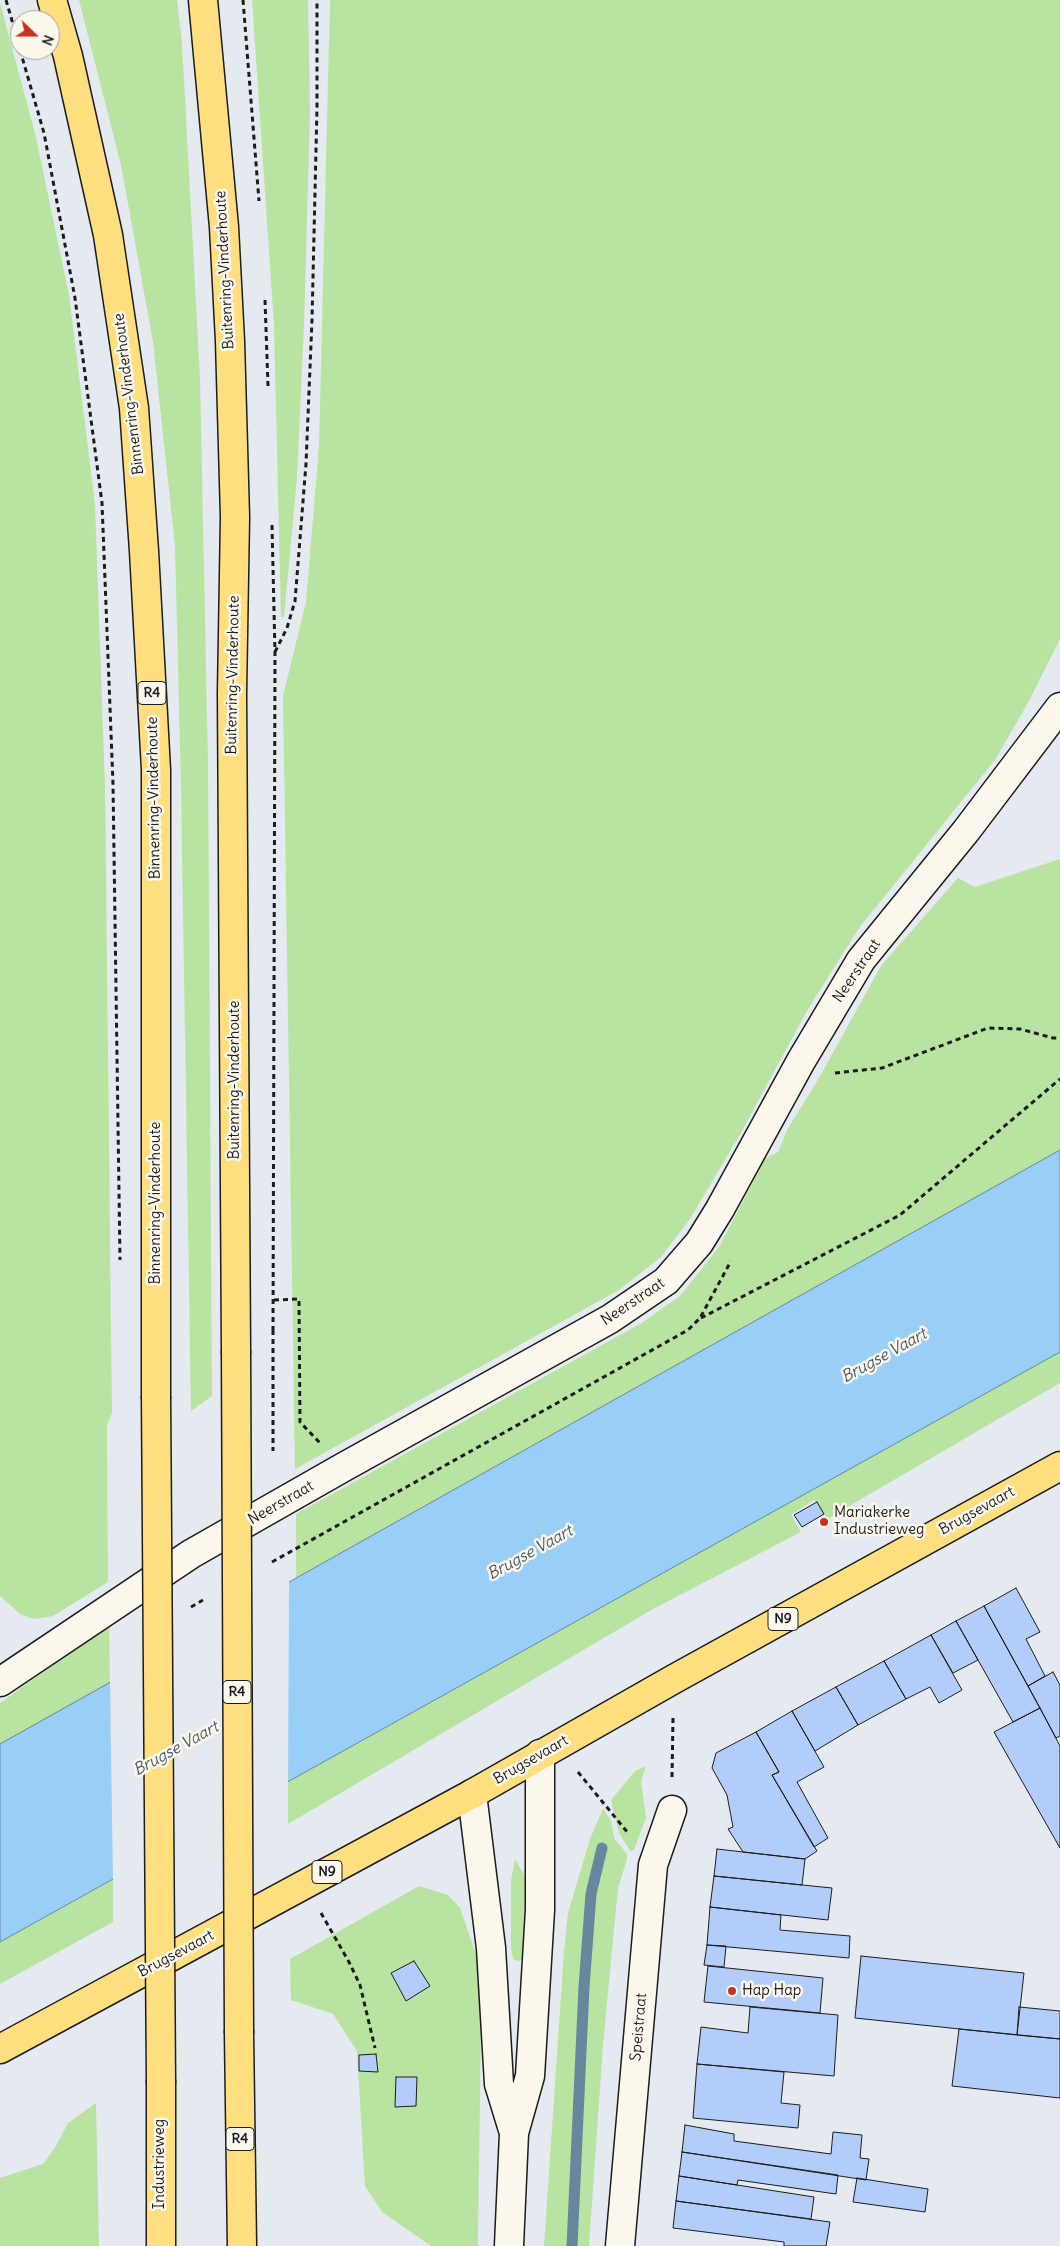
<!DOCTYPE html>
<html>
<head>
<meta charset="utf-8">
<style>
  body { margin:0 }
  #map { position:relative; width:1060px; height:2246px; overflow:hidden; background:#e5eaf0; font-family:Delius,sans-serif }
  canvas { display:block }
  .north { position:absolute; left:10px; top:10px; width:50px; height:50px; box-sizing:border-box; background:#fbf7ec; border:1px solid #a29f99; border-radius:50%; rotate:112deg; font-size:14px; font-weight:700; line-height:20px; text-align:center; color:#1c1c1c }
  .north::after { content:''; display:block; margin:auto; width:18px; height:22px; background:#c8321e; clip-path:polygon(50% 0,100% 100%,50% 72%,0 100%) }
</style>
</head>
<body>
<div id="map">
<canvas width="1060" height="2246"></canvas>
<div class="north">N</div>
</div>
<script>
const g = document.querySelector('canvas').getContext('2d');
g.lineJoin = 'round';
function paint(path, color) { g.fillStyle = color; g.fill(path, 'evenodd'); }
const shape = rows => new Path2D(rows.map(r => 'M' + r).join(''));
function stroke(path, color, width, dash) { g.strokeStyle = color; g.lineWidth = width; g.lineCap = dash ? 'butt' : 'round'; g.setLineDash(dash || []); g.stroke(path); }
function label(font, color, halo, rows, align = 'center') {
  g.font = font + ' Delius,sans-serif'; g.lineWidth = 5; g.setLineDash([]); g.textBaseline = 'middle'; g.strokeStyle = halo; g.fillStyle = color; for (const [text, x, y, turn = 0] of rows) {
    g.save(); g.translate(x, y); g.rotate((+turn || 0) * Math.PI / 180); g.textAlign = isNaN(turn) ? turn : align; if (halo) g.strokeText(text, 0, 0); g.fillText(text, 0, 0); g.restore();
  }
}
paint(shape([
  [79,0,177,0,182,43,200,378,208,762,212,1396,191,1411,181,788,175,546,153,342,121,165],
  [252,0,308,0,310,111,304,325,297,478,284,617,281,617,274,325],
  [330,0,1060,0,1060,639,1029,701,995,760,859,928,808,1009,742,1131,690,1219,661,1257,619,1290,295,1469,283,696,306,602,319,446],
  [0,3,35,133,69,295,95,504,105,786,112,1413,107,1425,108,1582,53,1616,34,1619,20,1614,0,1596],
  [1060,859,1060,1150,296,1578,296,1514,640,1324,680,1296,719,1247,765,1159,778,1152,788,1128,815,1085,881,966,958,878,975,887],
  [1060,1352,1060,1383,827,1519,814,1500,791,1515,801,1532,653,1609,288,1824,288,1782],
  [109,1625,110,1683,0,1745,0,1703],
  [646,1766,641,1781,646,1818,634,1850,630,1851,619,1833,611,1800,635,1771],
  [603,1809,611,1820,614,1838,627,1854,627,1859,618,1888,603,2045,589,2246,544,2246,564,1951,568,1913,590,1839],
  [515,1859,527,1880,524,1955,521,1960,518,1961,513,1959,511,1949,511,1881],
  [113,1880,113,1922,0,1984,0,1942],
  [419,1886,448,1895,460,1908,477,1957,481,2025,478,2246,431,2246,382,2212,365,2186,357,2051,333,2014,291,2000,290,1959],
  [96,2103,99,2246,0,2246,0,2178,43,2164,56,2146,68,2123]
]), '#b9e3a0');
const water = shape([
  [1060,1150,1060,1352,0,1942,0,1744,1060,1150]
]);
paint(water, '#99cef7');
stroke(water, '#67879f', 1);
paint(shape([
  [289,1579,288,1784,113,1882,110,1679]
]), '#e5eaf0');
stroke(shape([
  [572,2246,584,1987,591,1894,602,1848]
]), '#67879f', 11);
const building = shape([
  [817,1502,824,1514,802,1527,794,1515,817,1502],
  [1016,1588,1040,1632,1026,1639,1045,1676,1028,1686,984,1606,1016,1588],
  [984,1606,1040,1708,1013,1722,956,1621,984,1606],
  [956,1621,978,1660,953,1673,931,1635,956,1621],
  [931,1635,962,1690,939,1703,930,1687,906,1699,884,1661,931,1635],
  [884,1661,906,1699,858,1725,836,1687,884,1661],
  [1053,1672,1060,1685,1060,1736,1056,1738,1028,1686,1053,1672],
  [836,1687,858,1725,815,1751,792,1711,836,1687],
  [1040,1708,1060,1746,1060,1848,994,1732,1040,1708],
  [792,1711,824,1767,797,1782,828,1838,814,1847,772,1775,779,1772,756,1732,792,1711],
  [756,1732,779,1772,772,1775,817,1851,805,1859,743,1852,728,1829,733,1827,727,1795,712,1768,716,1753,756,1732],
  [717,1849,805,1859,802,1885,714,1876,717,1849],
  [714,1876,832,1888,828,1920,710,1907,714,1876],
  [710,1907,781,1915,780,1930,850,1936,849,1958,707,1945,710,1907],
  [707,1945,726,1946,724,1967,704,1965,707,1945],
  [861,1956,1024,1973,1017,2035,855,2018,861,1956],
  [414,1961,430,1986,406,2001,391,1973,414,1961],
  [708,1966,823,1978,820,2013,704,2002,708,1966],
  [750,2007,838,2015,834,2076,697,2064,701,2027,748,2033,750,2007],
  [1019,2007,1060,2011,1060,2039,1017,2035,1019,2007],
  [959,2029,1060,2039,1060,2098,952,2086,959,2029],
  [376,2054,378,2072,359,2071,359,2055,376,2054],
  [697,2064,784,2072,781,2103,800,2105,798,2128,693,2118,697,2064],
  [396,2077,417,2077,416,2106,395,2107,396,2077],
  [685,2125,734,2134,734,2141,831,2154,833,2132,862,2135,860,2158,869,2159,866,2180,682,2152,685,2125],
  [682,2152,838,2175,836,2194,738,2180,737,2185,679,2176,682,2152],
  [679,2176,814,2197,811,2219,676,2201,679,2176],
  [857,2178,928,2189,925,2212,853,2202,857,2178],
  [676,2201,830,2222,826,2246,784,2246,784,2242,673,2228,676,2201]
]);
paint(building, '#b2cdfa');
stroke(building, '#1c1c1c', 1);
const minor = shape([
  [0,1682,191,1554,342,1468,610,1319,666,1281,699,1243,720,1209,801,1061,861,960,966,831,1060,707],
  [472,1794,491,1948,499,2084,514,2133],
  [509,2246,514,2133,530,2076,540,1910,540,1754],
  [620,2246,653,1865,672,1810]
]);
const major = shape([
  [0,2049,472,1794,674,1679,1060,1466]
]);
const highway = shape([
  [52,0,68,56,108,235,134,408,144,551,156,770,156,1396],
  [203,0,224,227,230,341,235,517,232,693,236,1351],
  [239,2033,242,2246],
  [161,2083,161,2246]
]);
stroke(minor, '#1c1c1c', 31);
stroke(major, '#1c1c1c', 31);
stroke(highway, '#1c1c1c', 31);
stroke(shape([
  [6,0,20,48],
  [243,0,259,201],
  [20,50,44,133,75,298,102,503,113,784,120,1260],
  [265,300,268,386],
  [272,525,275,653,273,1330],
  [275,652,287,628,295,601,306,464,312,320,317,107,317,0],
  [835,1073,882,1068,988,1028,1020,1029,1053,1038,1060,1038],
  [274,1300,299,1299,300,1422,320,1443],
  [701,1318,900,1215,1060,1079],
  [272,1562,688,1330,700,1318,731,1261],
  [191,1607,203,1600],
  [578,1772,628,1833],
  [672,1777,673,1718],
  [321,1913,349,1962,360,1985,375,2048]
]), '#1c1c1c', 3, [5, 4]);
stroke(minor, '#fbf7ec', 28);
stroke(major, '#fddf80', 28);
stroke(highway, '#fddf80', 28);
const highwayBridge = shape([
  [236,1351,239,2033],
  [156,1396,161,2083]
]);
stroke(highwayBridge, '#1c1c1c', 31, []);
stroke(shape([
  [273,1330,273,1451]
]), '#1c1c1c', 3, [5, 4]);
stroke(highwayBridge, '#fddf80', 28);
for (const [x, y, r, color] of [
  [824,1522,5,"#c8321e"],
  [732,1991,5,"#c8321e"]
]) { const dot = new Path2D(); dot.arc(x, y, r, 0, 2 * Math.PI); g.fillStyle = color; g.fill(dot); stroke(dot, '#fbf7ec', 2); }
for (const [x, y, w] of [
  [152,693,28],
  [783,1619,30],
  [237,1692,28],
  [327,1872,30],
  [240,2139,28]
]) { const box = new Path2D(); box.roundRect(x - w / 2, y - 11.5, w, 23, 4); g.fillStyle = '#fbf7ec'; g.fill(box); stroke(box, '#1c1c1c', 1); }
label('bold 14px', '#1c1c1c', null, [
  ["R4",152,693],
  ["N9",783,1619],
  ["R4",237,1692],
  ["N9",327,1872],
  ["R4",240,2139]
]);
label('15px', '#1c1c1c', '#fbf7ec', [
  ["Buitenring-Vinderhoute",225,270,-93],
  ["Binnenring-Vinderhoute",129,394,-97],
  ["Buitenring-Vinderhoute",233,675,-89],
  ["Binnenring-Vinderhoute",154,798,-91],
  ["Neerstraat",857,971,-56],
  ["Buitenring-Vinderhoute",235,1080,-90],
  ["Binnenring-Vinderhoute",156,1203,-90],
  ["Neerstraat",633,1302,-34],
  ["Neerstraat",281,1503,-30],
  ["Brugsevaart",977,1511,-29],
  ["Brugsevaart",531,1760,-30],
  ["Brugsevaart",176,1954,-28],
  ["Speistraat",639,2027,-85],
  ["Industrieweg",160,2164,-90]
]);
label('15px', '#1c1c1c', '#fbf7ec', [
  ["Mariakerke",834,1513],
  ["Industrieweg",834,1530],
  ["Hap Hap",742,1991]
], 'left');
label('italic 16px', '#485a69', '#fbf7ec', [
  ["Brugse Vaart",884,1356,-29],
  ["Brugse Vaart",530,1553,-29],
  ["Brugse Vaart",176,1749,-29]
]);
</script>
</body>
</html>
